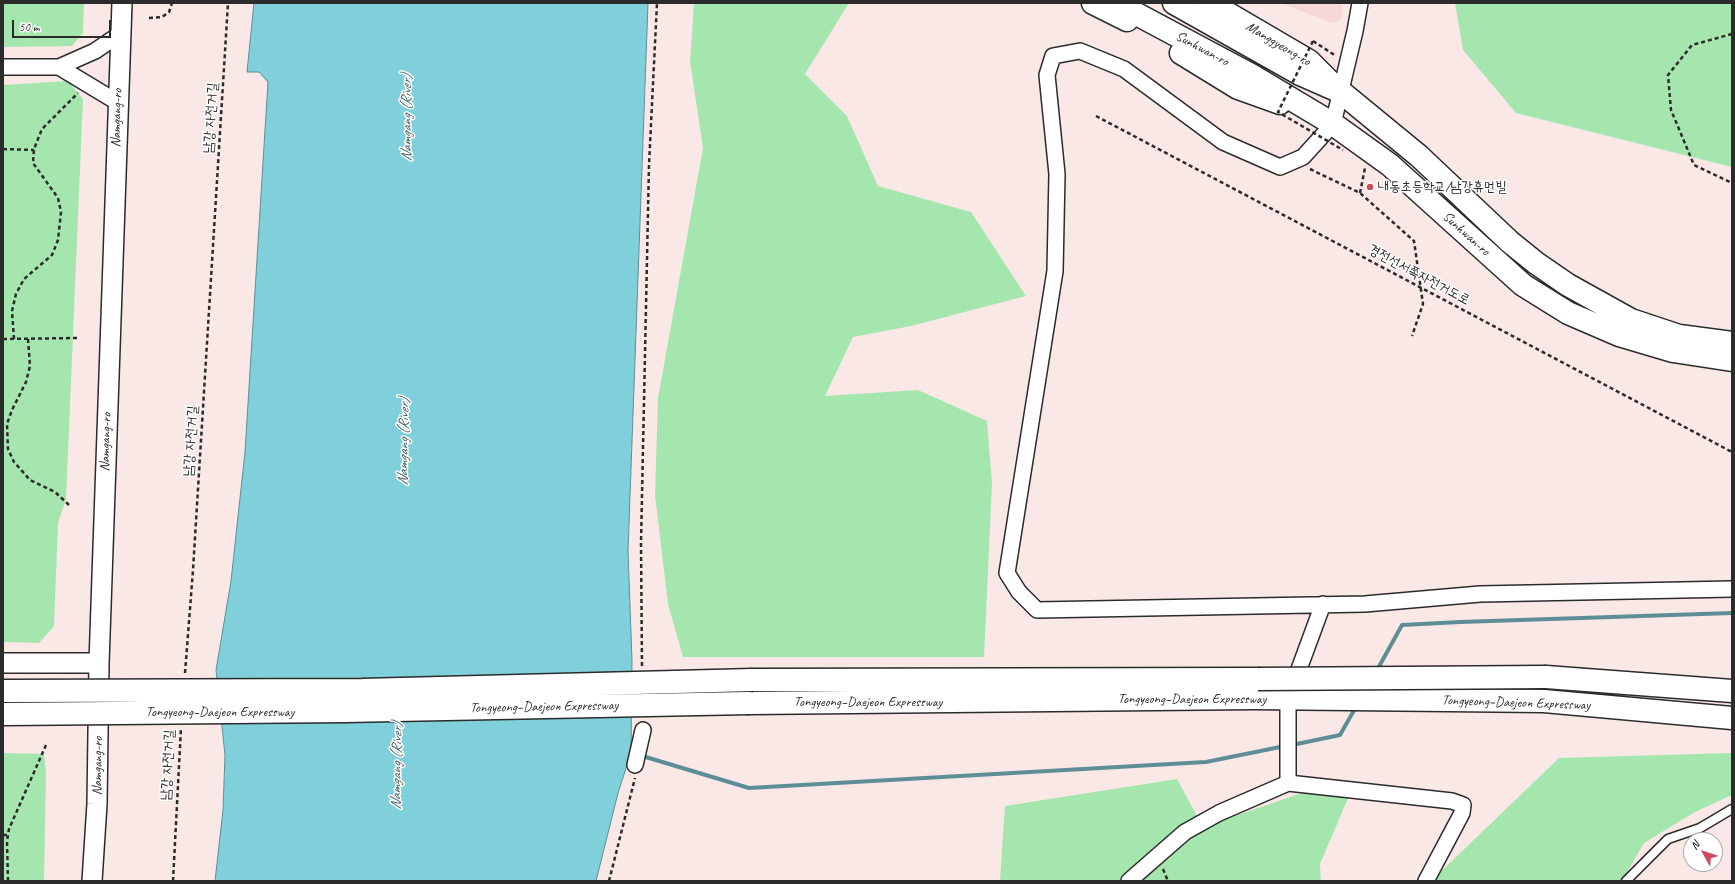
<!DOCTYPE html>
<html>
<head>
<meta charset="utf-8">
<style>
  body { margin:0 }
  #map { position:relative; width:1735px; height:884px; overflow:hidden; background:#fae8e7; font-family:Caveat,sans-serif }
  canvas { display:block }
  .frame { position:absolute; inset:0; border:4px solid #2b2b2b; pointer-events:none }
  .north { position:absolute; left:1683px; top:832px; width:40px; height:40px; box-sizing:border-box; background:#fff; border:1px solid #aaa; border-radius:50%; rotate:309deg; font-size:11px; font-weight:700; line-height:16px; text-align:center; color:#2b2b2b }
  .north::after { content:''; display:block; margin:auto; width:14px; height:18px; background:#d1495b; clip-path:polygon(50% 0,100% 100%,50% 72%,0 100%) }
  .scale { position:absolute; left:12px; top:20px; width:99px; height:18px; box-sizing:border-box; border:2px solid #2b2b2b; border-top:0; padding-left:5px; font-size:12px; line-height:14px; white-space:nowrap; color:#2b2b2b; -webkit-text-stroke:3px #fff; paint-order:stroke }
</style>
</head>
<body>
<div id="map">
<canvas width="1735" height="884"></canvas>
<div class="frame"></div>
<div class="north">N</div>
<div class="scale">50 m</div>
</div>
<script>
const g = document.querySelector('canvas').getContext('2d');
g.lineJoin = 'round';
function paint(path, color) { g.fillStyle = color; g.fill(path, 'evenodd'); }
const shape = rows => new Path2D(rows.map(r => 'M' + r).join(''));
function stroke(path, color, width, dash) { g.strokeStyle = color; g.lineWidth = width; g.lineCap = dash ? 'butt' : 'round'; g.setLineDash(dash || []); g.stroke(path); }
function label(font, color, halo, rows, align = 'center') {
  g.font = font + ' Caveat,"Poor Story",sans-serif'; g.lineWidth = 3; g.setLineDash([]); g.textBaseline = 'middle'; g.strokeStyle = halo; g.fillStyle = color; for (const [text, x, y, turn = 0] of rows) {
    g.save(); g.translate(x, y); g.rotate((+turn || 0) * Math.PI / 180); g.textAlign = isNaN(turn) ? turn : align; if (halo) g.strokeText(text, 0, 0); g.fillText(text, 0, 0); g.restore();
  }
}
paint(shape([
  [1280,3,1343,3,1341,19,1333,23]
]), '#f6d8d6');
paint(shape([
  [3,3,84,3,83,33,72,46,3,47],
  [694,3,849,3,805,74,847,116,878,186,971,212,1026,296,911,326,853,337,825,396,918,390,987,421,992,484,984,657,683,657,668,604,655,495,658,398,703,148,690,61],
  [1455,3,1732,3,1732,167,1516,113,1463,50],
  [68,81,83,99,66,499,58,523,54,626,39,643,3,642,3,85],
  [3,753,44,754,46,771,44,881,3,881],
  [1732,753,1732,795,1695,812,1644,843,1622,881,1431,881,1559,758],
  [1177,779,1203,827,1316,788,1355,782,1320,864,1321,881,1000,881,1005,806]
]), '#a5e6af');
const water = shape([
  [254,3,648,3,628,551,632,661,631,753,618,793,596,881,215,881,223,810,225,755,216,670,231,581,245,452,268,82,259,72,247,72,254,3]
]);
paint(water, '#80d0db');
stroke(water, '#5e8e95', 1);
stroke(shape([
  [1376,672,1402,625,1460,622,1732,613],
  [1292,745,1340,735,1357,705],
  [639,755,749,788,1206,762,1285,746]
]), '#5e8e95', 4);
const service = shape([
  [1626,881,1668,839,1700,828,1732,809]
]);
const minor = shape([
  [1360,3,1355,31,1333,124,1303,157,1280,167,1223,142,1124,69,1080,51,1053,56,1047,75,1057,174,1055,271,1007,573,1019,592,1037,610,1365,604,1480,594,1732,589],
  [3,67,59,67,95,51,120,34],
  [59,67,117,102],
  [635,765,643,730],
  [1288,783,1288,699,1323,604],
  [1129,881,1185,832,1219,813,1288,783,1452,801,1463,805,1462,813,1426,881]
]);
const tertiary = shape([
  [3,663,99,663],
  [92,881,97,804,99,663,122,3]
]);
const primary = shape([
  [1093,3,1127,20],
  [1116,3,1251,75,1333,124,1390,165,1523,285,1568,313,1619,335,1673,351,1732,360],
  [1174,3,1300,74,1341,92,1419,156,1510,242,1536,263,1568,285,1631,320,1679,336,1732,343],
  [1210,3,1309,61,1331,83],
  [1181,53,1238,88,1280,103]
]);
const motorway = shape([
  [1546,677,1732,691],
  [753,680,1258,679],
  [749,703,1254,698,1544,701,1732,718]
]);
stroke(service, '#2b2b2b', 11);
stroke(minor, '#2b2b2b', 18);
stroke(tertiary, '#2b2b2b', 22);
stroke(primary, '#2b2b2b', 25);
stroke(motorway, '#2b2b2b', 25);
stroke(shape([
  [149,18,162,17,169,12,172,3],
  [1732,34,1692,45,1668,75,1671,110,1694,165,1732,183],
  [1313,41,1336,56],
  [1096,116,1732,452],
  [3,149,34,150],
  [1310,169,1360,193,1414,241,1423,304,1412,336],
  [1360,193,1365,168],
  [3,339,79,338],
  [14,339,12,311,16,294,24,279,52,255,58,240,61,212,58,198,33,163,34,149,42,129,78,93],
  [28,339,30,366,26,382,12,410,7,424,8,449,14,462,30,480,55,492,69,505],
  [642,666,641,543,649,165,657,3],
  [185,673,193,570,228,3],
  [3,835,8,835],
  [1163,869,1168,881],
  [8,881,7,841,9,829,46,745],
  [173,881,181,728],
  [609,881,635,778]
]), '#2b2b2b', 2.5, [4, 3]);
stroke(service, '#fff', 8);
stroke(minor, '#fff', 15);
stroke(tertiary, '#fff', 19);
stroke(primary, '#fff', 22);
stroke(motorway, '#fff', 22);
const motorwayBridge = shape([
  [1258,679,1546,677],
  [3,691,362,690,753,680],
  [3,714,345,711,749,703]
]);
stroke(motorwayBridge, '#2b2b2b', 25, []);
stroke(shape([
  [1313,41,1278,112,1343,150]
]), '#2b2b2b', 2.5, [4, 3]);
stroke(motorwayBridge, '#fff', 22);
for (const [x, y, r, color] of [
  [1370,187,4,"#d1495b"]
]) { const dot = new Path2D(); dot.arc(x, y, r, 0, 2 * Math.PI); g.fillStyle = color; g.fill(dot); stroke(dot, '#fff', 1.5); }
label('14px', '#2b2b2b', '#fff', [
  ["Manggyeong-ro",1278,44,31],
  ["Sunhwan-ro",1202,49,28],
  ["Namgang-ro",117,118,-88],
  ["남강 자전거길",211,118,-86],
  ["Sunhwan-ro",1466,234,42],
  ["경전선서쪽자전거도로",1419,275,28],
  ["남강 자전거길",191,441,-86],
  ["Namgang-ro",106,442,-88],
  ["Tongyeong–Daejeon Expressway",1192,699],
  ["Tongyeong–Daejeon Expressway",868,702],
  ["Tongyeong–Daejeon Expressway",1516,703,2],
  ["Tongyeong–Daejeon Expressway",544,707,-1],
  ["Tongyeong–Daejeon Expressway",220,712],
  ["남강 자전거길",168,765,-87],
  ["Namgang-ro",98,766,-89]
]);
label('14px', '#2b2b2b', '#fff', [
  ["내동초등학교/남강휴먼빌",1378,187]
], 'left');
label('italic 15px', '#445d60', '#fff', [
  ["Namgang (River)",407,118,-90],
  ["Namgang (River)",404,442,-89],
  ["Namgang (River)",397,766,-89]
]);
</script>
</body>
</html>
